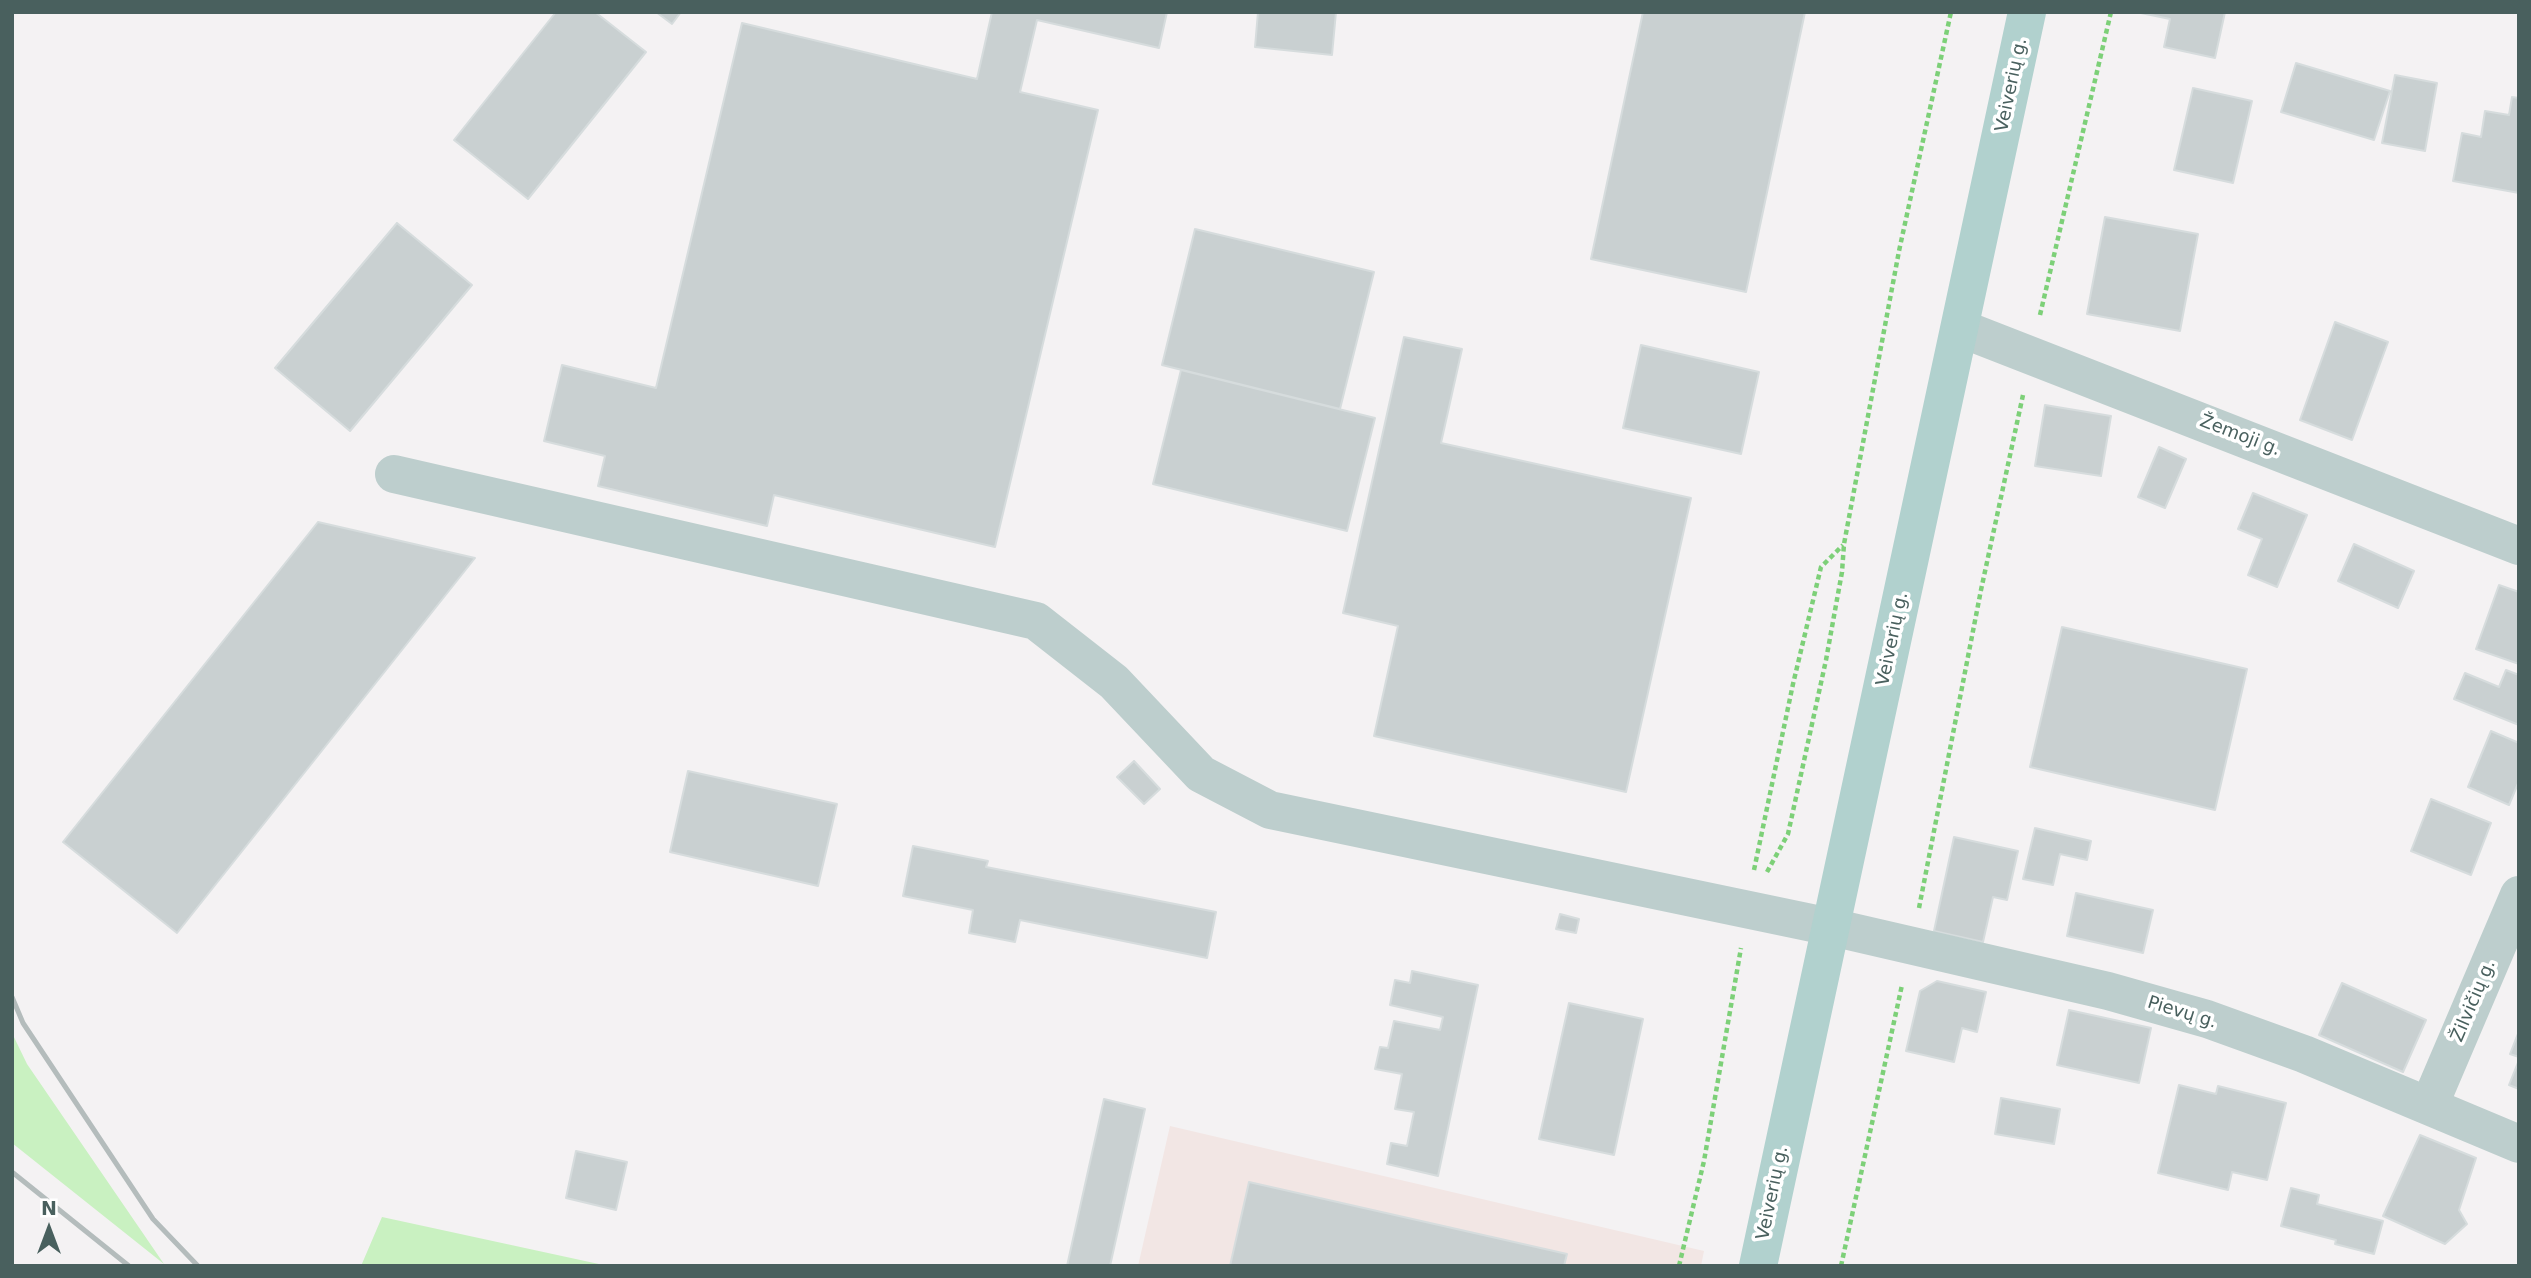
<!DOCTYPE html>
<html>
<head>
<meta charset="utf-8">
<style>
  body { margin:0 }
  #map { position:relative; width:2531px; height:1278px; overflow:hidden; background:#f4f2f3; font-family:"DejaVu Sans",sans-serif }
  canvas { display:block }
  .frame { position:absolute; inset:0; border:14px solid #49605e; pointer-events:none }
  .north { position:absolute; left:14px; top:1194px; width:70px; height:70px; -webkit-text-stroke:5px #fff; paint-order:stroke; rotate:0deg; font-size:19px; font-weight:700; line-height:28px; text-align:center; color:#49605e }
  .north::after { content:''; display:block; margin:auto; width:24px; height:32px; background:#49605e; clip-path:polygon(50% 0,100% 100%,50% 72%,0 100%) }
</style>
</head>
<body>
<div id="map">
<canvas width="2531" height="1278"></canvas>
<div class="frame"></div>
<div class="north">N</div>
</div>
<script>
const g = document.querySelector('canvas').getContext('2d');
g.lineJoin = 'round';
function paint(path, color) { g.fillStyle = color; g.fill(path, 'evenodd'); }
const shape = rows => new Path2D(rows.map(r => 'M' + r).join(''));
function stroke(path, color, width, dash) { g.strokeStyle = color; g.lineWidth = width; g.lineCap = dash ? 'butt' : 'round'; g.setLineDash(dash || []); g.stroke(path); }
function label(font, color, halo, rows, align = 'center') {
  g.font = font + ' "DejaVu Sans",sans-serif'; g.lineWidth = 7; g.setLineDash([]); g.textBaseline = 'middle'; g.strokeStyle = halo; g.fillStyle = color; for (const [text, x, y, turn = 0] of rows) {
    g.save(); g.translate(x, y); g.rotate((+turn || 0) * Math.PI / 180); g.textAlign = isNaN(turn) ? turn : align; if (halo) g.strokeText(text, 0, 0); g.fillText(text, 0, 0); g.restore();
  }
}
paint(shape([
  [1170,1126,1704,1251,1701,1266,1138,1266]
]), '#f2e6e4');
paint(shape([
  [12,1033,27,1064,164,1264,12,1143],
  [382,1217,608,1266,361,1266]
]), '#c9f1c1');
const building = shape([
  [556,12,595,12,646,52,528,199,454,140,556,12],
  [656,12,681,12,672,24,656,12],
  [992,12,1167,12,1159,48,1037,20,1020,92,1098,110,995,547,774,495,767,526,598,486,605,456,544,441,562,365,656,388,742,23,977,79,992,12],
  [1258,12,1336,12,1332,55,1255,47,1258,12],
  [1643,12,1805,12,1746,292,1591,259,1643,12],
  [2136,12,2225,12,2215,58,2164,47,2170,19,2136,12],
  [2296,63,2390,91,2374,140,2281,112,2296,63],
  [2395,75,2437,83,2425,151,2382,143,2395,75],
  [2193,88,2252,101,2233,183,2174,170,2193,88],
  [2512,97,2519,98,2519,193,2453,181,2462,133,2481,137,2485,111,2509,115,2512,97],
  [2105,217,2198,234,2180,331,2087,314,2105,217],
  [397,223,472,285,350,431,275,368,397,223],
  [1195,229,1374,272,1340,409,1162,365,1195,229],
  [2335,322,2388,342,2352,440,2300,420,2335,322],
  [1404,337,1462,349,1441,443,1691,498,1626,792,1374,736,1398,626,1343,613,1404,337],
  [1641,345,1759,372,1741,454,1623,428,1641,345],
  [1181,370,1375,418,1347,531,1153,484,1181,370],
  [2045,405,2111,416,2101,476,2035,466,2045,405],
  [2159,447,2186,459,2165,508,2138,497,2159,447],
  [2253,493,2307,515,2277,587,2248,575,2262,539,2238,529,2253,493],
  [318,522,475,558,177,933,63,842,318,522],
  [2354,544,2414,571,2398,608,2338,581,2354,544],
  [2499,585,2519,592,2519,664,2476,649,2499,585],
  [2062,627,2247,669,2215,810,2030,767,2062,627],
  [2506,670,2519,675,2519,725,2454,699,2465,673,2499,687,2506,670],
  [2491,731,2519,743,2519,781,2509,805,2468,787,2491,731],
  [1134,761,1160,789,1144,804,1117,777,1134,761],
  [688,771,837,804,818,886,670,852,688,771],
  [2431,799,2491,823,2471,875,2411,851,2431,799],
  [2035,828,2091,841,2087,860,2060,854,2053,885,2023,879,2035,828],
  [1954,837,2018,851,2007,900,1993,897,1983,942,1934,931,1954,837],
  [913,846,988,861,986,867,1216,912,1207,958,1020,920,1015,942,969,933,973,910,903,896,913,846],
  [2076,893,2153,910,2143,953,2067,936,2076,893],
  [1560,914,1579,919,1576,933,1556,929,1560,914],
  [1412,971,1478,985,1438,1176,1387,1164,1391,1143,1407,1146,1414,1112,1395,1109,1402,1074,1375,1069,1380,1047,1388,1048,1394,1021,1440,1030,1443,1017,1390,1005,1395,980,1410,983,1412,971],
  [1937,981,1986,992,1977,1032,1962,1028,1954,1062,1906,1051,1920,991,1937,981],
  [2342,983,2426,1020,2403,1072,2319,1035,2342,983],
  [1569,1003,1643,1019,1614,1155,1539,1139,1569,1003],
  [2069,1010,2151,1028,2139,1083,2057,1065,2069,1010],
  [2519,1031,2519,1057,2510,1054,2519,1031],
  [2519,1060,2519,1089,2509,1085,2519,1060],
  [2179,1085,2216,1094,2218,1086,2286,1103,2267,1180,2232,1172,2228,1190,2158,1173,2179,1085],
  [2001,1098,2060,1109,2054,1144,1995,1134,2001,1098],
  [1104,1099,1145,1109,1110,1266,1067,1266,1104,1099],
  [2420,1135,2476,1158,2459,1210,2467,1224,2445,1244,2383,1216,2420,1135],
  [576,1151,627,1162,616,1210,566,1198,576,1151],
  [1249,1182,1567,1254,1564,1266,1230,1266,1249,1182],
  [2291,1188,2319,1195,2317,1204,2383,1221,2374,1254,2335,1244,2336,1240,2281,1226,2291,1188]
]);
paint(building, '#c9d0d1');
stroke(building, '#d6dcdd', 2);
stroke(shape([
  [2040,315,2111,12],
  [1754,870,1793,684,1821,567,1843,545],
  [1767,872,1788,834,1826,660,1842,572,1844,544,1899,251,1951,12],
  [1919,908,1981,590,2023,395],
  [1679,1266,1704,1161,1741,948],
  [1841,1266,1902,985]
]), '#7dd078', 4.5, [5, 3.5]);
stroke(shape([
  [1960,328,2519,546],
  [394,474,1036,621,1114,682,1201,774,1270,810,1831,927,2108,991,2207,1019,2304,1054,2519,1144],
  [2429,1106,2519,895]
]), '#bdcecd', 38);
stroke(shape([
  [1758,1266,2027,12]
]), '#b1d1ce', 38);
stroke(shape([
  [12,997,23,1023,153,1219,198,1266],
  [12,1172,129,1266]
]), '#b4bcbc', 5);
label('18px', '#49605e', '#fff', [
  ["Veiverių g.",2012,85,-78],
  ["Žemoji g.",2240,436,21],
  ["Veiverių g.",1893,639,-78],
  ["Žilvičių g.",2474,1001,-67],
  ["Pievų g.",2182,1013,17],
  ["Veiverių g.",1773,1193,-78]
]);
</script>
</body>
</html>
